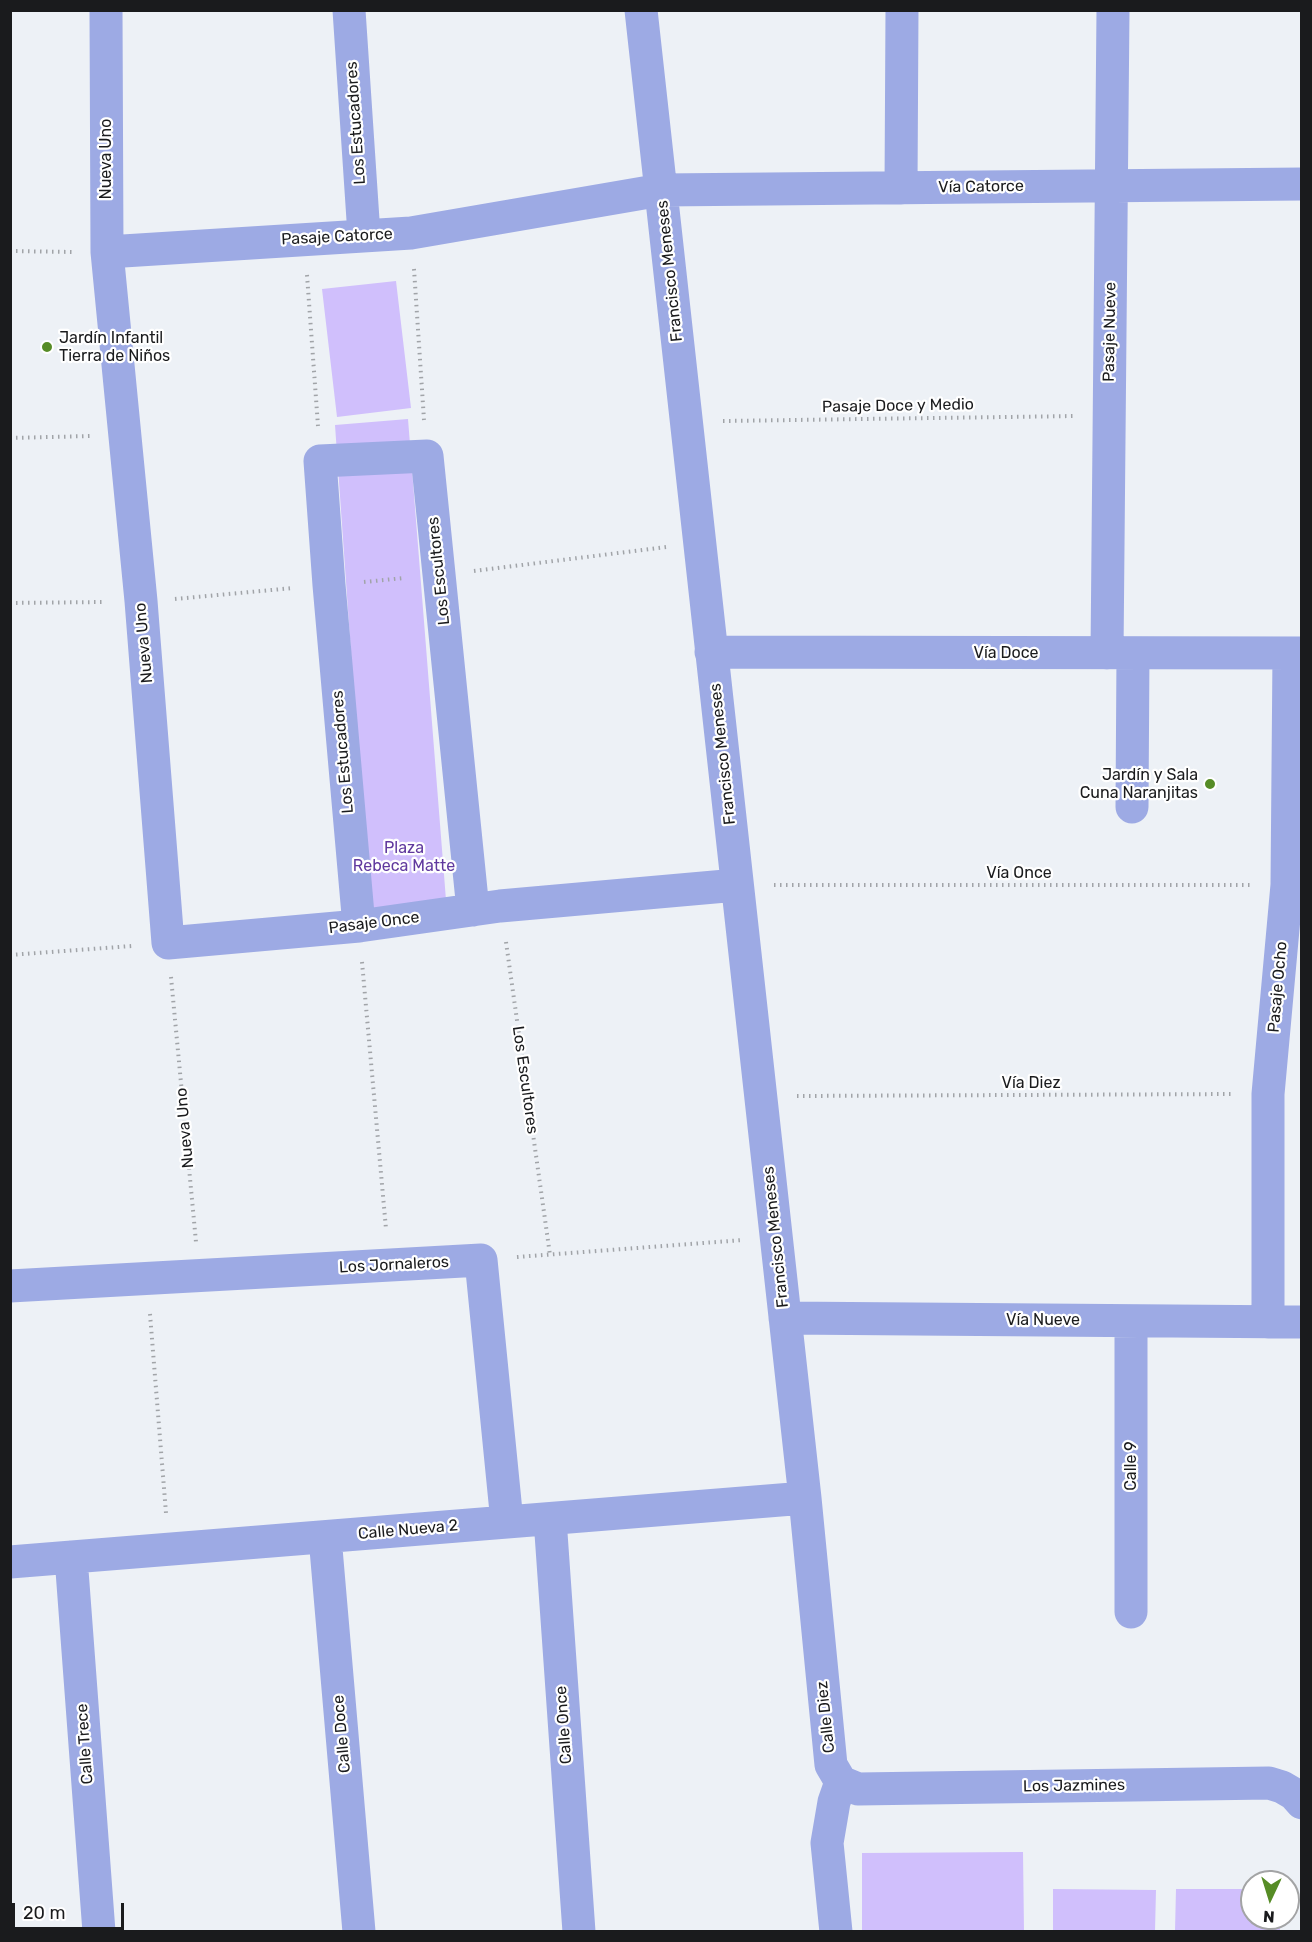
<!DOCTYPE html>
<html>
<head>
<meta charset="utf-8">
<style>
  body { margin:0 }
  #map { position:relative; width:1312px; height:1942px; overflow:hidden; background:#edf1f6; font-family:Rubik,sans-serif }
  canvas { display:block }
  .frame { position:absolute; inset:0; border:12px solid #1a1b1d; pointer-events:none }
  .north { position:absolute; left:1240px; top:1870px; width:60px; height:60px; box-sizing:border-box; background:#fff; border:2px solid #a3a4a5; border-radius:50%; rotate:184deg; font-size:16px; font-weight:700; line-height:24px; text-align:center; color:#1a1b1d }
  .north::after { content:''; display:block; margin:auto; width:21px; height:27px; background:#568c26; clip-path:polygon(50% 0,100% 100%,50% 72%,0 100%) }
  .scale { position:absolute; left:12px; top:1903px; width:112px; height:27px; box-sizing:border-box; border:3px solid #1a1b1d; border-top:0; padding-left:8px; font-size:18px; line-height:21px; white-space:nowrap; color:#1a1b1d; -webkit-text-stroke:4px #fff; paint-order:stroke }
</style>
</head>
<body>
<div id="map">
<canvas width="1312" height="1942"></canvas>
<div class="frame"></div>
<div class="north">N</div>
<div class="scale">20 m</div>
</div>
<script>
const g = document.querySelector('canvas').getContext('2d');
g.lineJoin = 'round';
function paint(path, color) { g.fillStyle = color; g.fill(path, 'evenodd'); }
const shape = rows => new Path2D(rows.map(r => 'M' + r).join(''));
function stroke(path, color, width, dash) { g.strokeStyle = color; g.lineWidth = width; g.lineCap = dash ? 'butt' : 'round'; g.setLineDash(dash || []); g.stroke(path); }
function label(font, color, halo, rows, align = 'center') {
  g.font = font + ' Rubik,sans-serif'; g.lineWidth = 4.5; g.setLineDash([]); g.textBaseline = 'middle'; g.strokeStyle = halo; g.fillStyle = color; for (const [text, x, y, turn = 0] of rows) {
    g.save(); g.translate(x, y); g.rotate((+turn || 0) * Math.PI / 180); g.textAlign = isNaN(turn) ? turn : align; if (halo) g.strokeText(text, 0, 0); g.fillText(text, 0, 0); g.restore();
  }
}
paint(shape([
  [396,281,411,408,337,417,322,289],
  [408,419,446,900,369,909,335,425],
  [1023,1852,1024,1931,862,1931,862,1853],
  [1053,1889,1156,1890,1155,1931,1053,1931],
  [1176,1889,1252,1889,1252,1918,1280,1918,1280,1931,1175,1931]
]), '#d0bffc');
stroke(shape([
  [10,251,73,252],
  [414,269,424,420],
  [307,275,318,426],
  [723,421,1075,416],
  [10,438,91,436],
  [474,571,666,547],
  [364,582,404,578],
  [175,599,293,588],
  [10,603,105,602],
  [774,885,1253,885],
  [506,942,550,1255],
  [10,955,132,946],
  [362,962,386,1229],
  [171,977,196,1242],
  [797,1096,1234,1094],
  [517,1257,743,1240],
  [150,1314,166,1513]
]), '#a1a4a8', 4, [1.5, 4.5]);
stroke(shape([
  [106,10,107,252,141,601,168,943,359,926,500,906,737,885],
  [349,10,364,235],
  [641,10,805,1498,831,1765,841,1782,858,1789,1269,1783,1282,1787,1294,1794,1302,1803],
  [901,188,902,10],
  [107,252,411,233,661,190,1302,184],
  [711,652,1302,653],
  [1107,653,1113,10],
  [1132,807,1133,653],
  [359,926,329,585,320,461,427,456,473,910],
  [10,1286,481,1260,507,1522],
  [785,1318,1302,1322],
  [1268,1322,1268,1094,1287,885,1289,653],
  [550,1519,579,1932],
  [325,1537,359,1932],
  [71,1557,99,1932],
  [10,1562,805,1498],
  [1131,1612,1131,1321],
  [836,1932,827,1843,834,1802,841,1782]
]), '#9daae4', 33);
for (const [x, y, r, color] of [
  [47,347,6,"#568c26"],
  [1210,784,6,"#568c26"]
]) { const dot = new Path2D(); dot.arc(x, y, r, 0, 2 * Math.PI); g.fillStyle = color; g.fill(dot); stroke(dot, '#fff', 2); }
label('16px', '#1a1b1d', '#fff', [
  ["Los Estucadores",356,123,-94],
  ["Nueva Uno",106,159,-90],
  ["Vía Catorce",981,187,-1],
  ["Pasaje Catorce",337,237,-3],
  ["Francisco Meneses",670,271,-96],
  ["Pasaje Nueve",1110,332,-89],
  ["Pasaje Doce y Medio",898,406,-1],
  ["Los Escultores",439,571,-96],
  ["Nueva Uno",144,643,-95],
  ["Vía Doce",1006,653],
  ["Los Estucadores",343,752,-95],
  ["Francisco Meneses",723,754,-96],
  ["Vía Once",1019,873],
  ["Pasaje Once",374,923,-7],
  ["Pasaje Ocho",1278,987,-85],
  ["Los Escultores",525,1080,82],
  ["Vía Diez",1031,1083],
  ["Nueva Uno",185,1128,-95],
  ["Francisco Meneses",776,1237,-96],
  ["Los Jornaleros",394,1265,-3],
  ["Vía Nueve",1043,1320],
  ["Calle 9",1131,1466,-90],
  ["Calle Nueva 2",408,1530,-5],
  ["Calle Diez",826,1717,-96],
  ["Calle Once",564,1725,-94],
  ["Calle Doce",342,1734,-95],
  ["Calle Trece",85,1744,-94],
  ["Los Jazmines",1074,1786,-1]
]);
label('16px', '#1a1b1d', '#fff', [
  ["Jardín Infantil",59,338],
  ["Tierra de Niños",59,356],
  ["Jardín y Sala",1198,775,"right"],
  ["Cuna Naranjitas",1198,793,"right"]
], 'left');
label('16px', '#60399e', '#fff', [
  ["Plaza",404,848],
  ["Rebeca Matte",404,866]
]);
</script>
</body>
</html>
